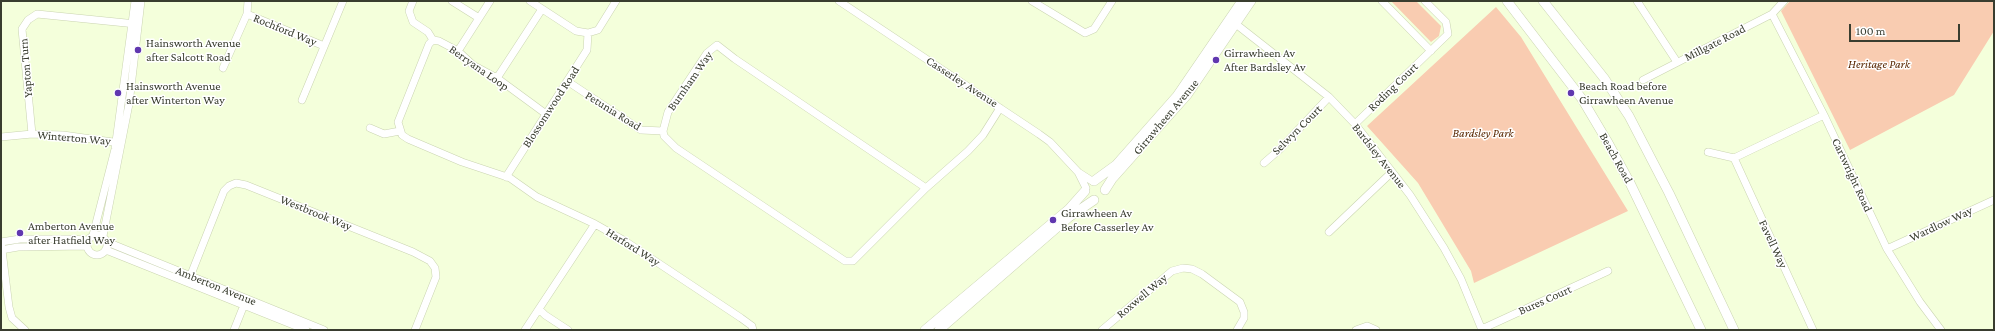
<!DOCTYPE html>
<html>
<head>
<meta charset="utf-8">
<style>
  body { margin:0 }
  #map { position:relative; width:1995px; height:331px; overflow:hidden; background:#f4ffdb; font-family:"Crimson Pro",serif }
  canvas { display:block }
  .frame { position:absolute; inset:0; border:2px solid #393d2f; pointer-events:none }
  .scale { position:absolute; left:1849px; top:24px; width:111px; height:18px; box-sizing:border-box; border:2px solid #393d2f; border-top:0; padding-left:5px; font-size:12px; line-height:14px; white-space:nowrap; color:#393d2f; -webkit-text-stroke:3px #fff; paint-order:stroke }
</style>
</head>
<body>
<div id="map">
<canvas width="1995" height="331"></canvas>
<div class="frame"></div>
<div class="scale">100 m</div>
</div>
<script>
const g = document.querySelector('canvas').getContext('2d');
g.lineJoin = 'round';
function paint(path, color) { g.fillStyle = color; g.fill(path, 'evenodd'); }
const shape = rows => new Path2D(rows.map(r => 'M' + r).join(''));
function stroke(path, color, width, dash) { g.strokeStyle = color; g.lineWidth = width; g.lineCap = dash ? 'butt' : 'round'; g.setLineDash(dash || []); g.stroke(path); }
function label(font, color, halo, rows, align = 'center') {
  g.font = font + ' "Crimson Pro",serif'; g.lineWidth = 3; g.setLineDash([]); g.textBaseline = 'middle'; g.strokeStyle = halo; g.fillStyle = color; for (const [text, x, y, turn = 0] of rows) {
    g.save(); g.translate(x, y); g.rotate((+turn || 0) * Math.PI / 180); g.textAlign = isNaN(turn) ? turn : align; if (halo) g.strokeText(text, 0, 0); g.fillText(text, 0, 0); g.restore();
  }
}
paint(shape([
  [1391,1,1416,1,1441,26,1439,36,1431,42],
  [1790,1,1994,1,1994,31,1954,95,1850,150,1781,11],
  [1496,7,1521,37,1628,211,1474,283,1471,271,1418,183,1367,126]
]), '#f9ccb1');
const minor = shape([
  [413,1,409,11,413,22,428,32,433,40],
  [452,1,479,18],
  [530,1,576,31,588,33,598,30,616,1],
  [839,1,1039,134,1050,142,1078,172,1092,181],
  [1032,1,1085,33,1094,29,1112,1],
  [1382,1,1431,51],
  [1637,1,1677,62],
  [247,14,324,46],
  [1772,14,1824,115,1887,249,1920,302,1941,330],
  [1232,21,1329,97,1355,124,1410,195,1444,248,1461,279,1482,330],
  [458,51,490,1],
  [223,68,247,14,248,1],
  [497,78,542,9],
  [1643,80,1772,14,1784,1],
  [567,81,641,130,663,131],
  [302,100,343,1],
  [546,114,497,78,473,65,458,51,439,41,433,40,429,44,398,122,402,135,408,139,462,162,510,178,537,197,595,224],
  [1355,124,1448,34,1446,22,1425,1],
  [370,128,384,134,400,131],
  [32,134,22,29,28,20,37,14,136,24],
  [1,137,32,134,63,135,120,143],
  [1708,152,1734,158],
  [1264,163,1279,150,1329,97],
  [1078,172,1086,188],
  [506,177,587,50,588,33],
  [926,188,735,59,717,45,707,53,668,112,663,131,664,136,676,148,845,261,853,261,926,188,968,151,983,135,1000,108],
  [1329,232,1392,172],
  '87 245a10 10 0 1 1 20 0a10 10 0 1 1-20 0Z',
  [93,235,115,149,135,1],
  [103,236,129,104,141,1],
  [1,242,9,307,12,318,25,330],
  [1,242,20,239,68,239,88,240],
  [107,242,324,330],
  [1887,249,1994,200],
  [1,250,18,247,87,246],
  [106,250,306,330],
  [188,282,224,191,229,186,236,183,246,185,413,252,430,261,435,268,436,277,415,330],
  [539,309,545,315,568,330],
  [1482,329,1608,271],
  [234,330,246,300],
  [525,330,595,224,625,241,741,318,752,326,753,330],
  [1102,330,1172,271,1183,268,1192,269,1202,274,1240,302,1244,312,1244,318,1237,330],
  [1356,330,1367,326,1376,330],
  [1813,330,1734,158,1824,115]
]);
const major = shape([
  [1507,1,1582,99,1607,141,1630,183,1701,330],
  [1543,1,1604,78,1629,116,1669,193,1734,330],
  [1094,181,1116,165,1177,96,1242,1],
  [1105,190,1112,179,1187,95,1251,1],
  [925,330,1069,209,1085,191],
  [939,330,1069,217,1094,200]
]);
stroke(minor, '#cad4b1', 8);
stroke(major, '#cad4b1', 10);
stroke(minor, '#fff', 7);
stroke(major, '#fff', 9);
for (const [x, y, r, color] of [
  [138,50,4,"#6037af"],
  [1216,60,4,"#6037af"],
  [118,93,4,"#6037af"],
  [1571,93,4,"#6037af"],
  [1053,220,4,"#6037af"],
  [20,233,4,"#6037af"]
]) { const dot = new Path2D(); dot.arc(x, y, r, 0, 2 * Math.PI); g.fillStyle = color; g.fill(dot); stroke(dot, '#fff', 1.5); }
label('12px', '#393d2f', '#fff', [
  ["Rochford Way",285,30,22],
  ["Millgate Road",1715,43,-27],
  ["Yapton Turn",26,68,-95],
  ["Berryana Loop",479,68,35],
  ["Burnham Way",690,81,-55],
  ["Casserley Avenue",962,82,33],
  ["Roding Court",1393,87,-44],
  ["Blossomwood Road",551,107,-57],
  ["Petunia Road",613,111,32],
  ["Girrawheen Avenue",1166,117,-50],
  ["Selwyn Court",1297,130,-45],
  ["Winterton Way",74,138,5],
  ["Bardsley Avenue",1379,156,52],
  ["Beach Road",1616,158,61],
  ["Cartwright Road",1852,175,65],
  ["Westbrook Way",316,213,22],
  ["Wardlow Way",1941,224,-25],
  ["Favell Way",1773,244,65],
  ["Harford Way",633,247,32],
  ["Amberton Avenue",216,286,22],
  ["Roxwell Way",1142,296,-40],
  ["Bures Court",1545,300,-24]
]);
label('12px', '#393d2f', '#fff', [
  ["Hainsworth Avenue",146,43],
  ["after Salcott Road",146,57],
  ["Girrawheen Av",1224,53],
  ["After Bardsley Av",1224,67],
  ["Hainsworth Avenue",126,86],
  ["after Winterton Way",126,100],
  ["Beach Road before",1579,86],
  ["Girrawheen Avenue",1579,100],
  ["Girrawheen Av",1061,213],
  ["Before Casserley Av",1061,227],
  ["Amberton Avenue",28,226],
  ["after Hatfield Way",28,240]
], 'left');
label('italic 12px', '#582600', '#fff', [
  ["Heritage Park",1879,64],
  ["Bardsley Park",1483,133]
]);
</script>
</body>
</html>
